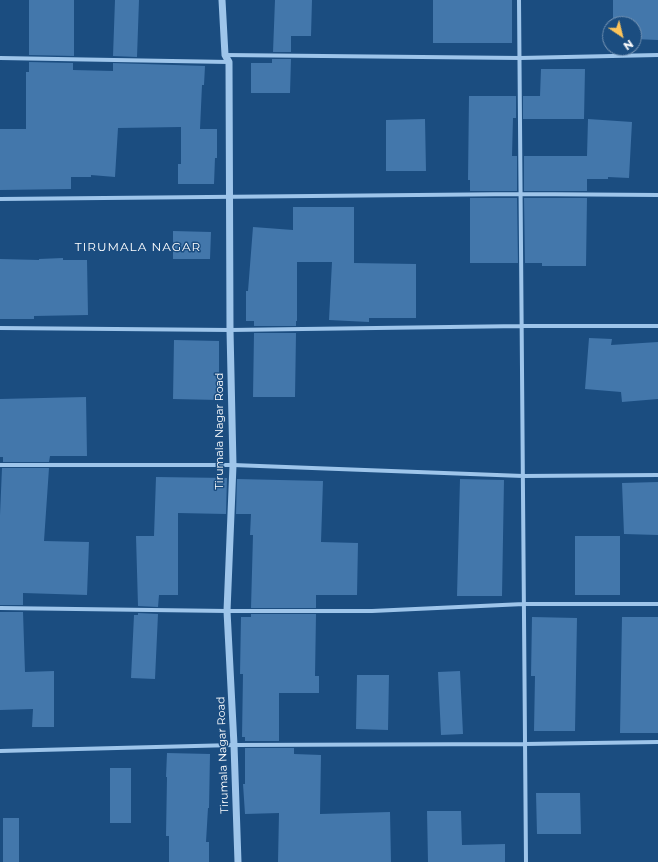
<!DOCTYPE html>
<html>
<head>
<meta charset="utf-8">
<style>
  body { margin:0 }
  #map { position:relative; width:658px; height:862px; overflow:hidden; background:#1b4d80; font-family:Montserrat,sans-serif }
  canvas { display:block }
  .north { position:absolute; left:602px; top:16px; width:40px; height:40px; box-sizing:border-box; background:#1b4d80; border:1px solid #7694b3; border-radius:50%; rotate:145deg; font-size:11px; font-weight:700; line-height:16px; text-align:center; color:#fff }
  .north::after { content:''; display:block; margin:auto; width:14px; height:18px; background:#fcc45a; clip-path:polygon(50% 0,100% 100%,50% 72%,0 100%) }
</style>
</head>
<body>
<div id="map">
<canvas width="658" height="862"></canvas>
<div class="north">N</div>
</div>
<script>
const g = document.querySelector('canvas').getContext('2d');
g.lineJoin = 'round';
function paint(path, color) { g.fillStyle = color; g.fill(path, 'evenodd'); }
const shape = rows => new Path2D(rows.map(r => 'M' + r).join(''));
function stroke(path, color, width, dash) { g.strokeStyle = color; g.lineWidth = width; g.lineCap = dash ? 'butt' : 'round'; g.setLineDash(dash || []); g.stroke(path); }
function label(font, color, halo, rows, align = 'center') {
  g.font = font + ' Montserrat,sans-serif'; g.lineWidth = 3; g.setLineDash([]); g.textBaseline = 'middle'; g.strokeStyle = halo; g.fillStyle = color; for (const [text, x, y, turn = 0] of rows) {
    g.save(); g.translate(x, y); g.rotate((+turn || 0) * Math.PI / 180); g.textAlign = isNaN(turn) ? turn : align; if (halo) g.strokeText(text, 0, 0); g.fillText(text, 0, 0); g.restore();
  }
}
paint(shape([
  [29,0,74,0,74,56,29,55],
  [115,0,139,0,137,57,113,56],
  [275,0,312,0,311,36,291,36,291,52,273,52],
  [433,0,512,0,512,43,433,43],
  [613,0,658,0,658,40,634,39,634,24,613,24],
  [272,59,291,59,290,93,251,93,251,63,272,63],
  [29,62,73,63,73,70,113,71,113,63,205,66,204,85,202,85,200,129,217,129,217,158,215,158,214,184,178,184,178,164,181,164,181,127,118,128,115,177,91,175,91,177,71,177,71,189,0,190,0,129,26,129,26,72,29,72],
  [541,69,585,69,584,119,523,119,523,96,540,96],
  [469,96,516,96,516,118,513,118,512,156,517,156,517,191,470,191,470,180,468,180],
  [425,119,426,171,386,171,386,120],
  [588,119,632,122,629,178,608,177,608,179,587,179,587,191,524,191,524,156,587,156],
  [470,198,517,198,518,263,470,263],
  [524,198,587,198,586,266,542,266,542,263,525,263],
  [293,207,354,207,354,263,416,264,416,318,369,318,369,322,329,320,332,262,297,262,297,321,296,321,296,326,254,326,254,321,246,321,246,291,248,291,253,227,293,230],
  [173,231,211,232,210,259,173,259],
  [63,258,63,260,87,260,88,315,34,316,34,319,0,319,0,259,39,260,39,259],
  [254,333,296,333,295,397,253,397],
  [589,338,612,339,611,345,658,342,658,399,622,402,621,392,585,389],
  [174,340,219,341,219,400,173,399],
  [86,397,87,456,50,456,49,462,3,462,3,457,0,457,0,399],
  [2,468,49,468,44,541,89,542,87,595,23,593,23,605,0,605,0,515],
  [156,477,227,478,226,514,178,513,178,595,159,595,158,607,138,606,136,536,154,536],
  [237,479,323,481,321,542,358,543,357,595,316,595,316,608,251,608,253,535,250,535,251,514,236,514],
  [460,479,504,480,502,596,457,596],
  [658,482,658,535,624,534,622,483],
  [575,536,620,536,620,595,575,595],
  [0,612,23,612,25,672,54,671,54,727,32,727,33,709,0,710],
  [138,613,158,614,155,679,131,678,134,615,138,615],
  [251,614,316,614,315,676,319,676,319,693,279,693,279,741,245,741,245,737,242,737,243,674,240,674,241,617,251,617],
  [532,617,577,618,575,731,534,731,535,676,531,676],
  [622,617,658,617,658,733,620,733],
  [460,671,463,734,441,735,438,672],
  [357,675,389,675,388,730,356,729],
  [245,748,294,748,294,754,321,755,320,814,390,812,391,862,278,862,279,813,245,814,243,784,245,784],
  [167,753,210,754,209,808,208,808,206,842,209,842,209,862,169,862,169,836,166,836,167,777,166,777],
  [110,768,131,768,131,823,110,823],
  [536,793,580,793,581,834,537,834],
  [427,811,461,811,462,845,505,844,505,862,428,862],
  [3,818,19,818,19,862,3,862]
]), '#4377ab');
stroke(shape([
  [519,0,526,862],
  [225,55,520,58,658,55],
  [0,58,229,62],
  [0,199,521,194,658,195],
  [0,328,230,330,522,326,658,326],
  [0,465,233,465,523,476,658,475],
  [0,608,227,611,372,611,524,604,658,604],
  [0,751,234,745,525,744,658,742]
]), '#9ec5ea', 4);
stroke(shape([
  [222,0,225,55,229,62,230,330,233,465,227,611,234,745,238,862]
]), '#9ec5ea', 7);
label('11px', '#fff', '#1b4d80', [
  ["Tirumala Nagar Road",220,431,-90],
  ["Tirumala Nagar Road",223,755,-92]
]);
g.letterSpacing = '1px';
label('12px', '#fff', '#1b4d80', [
  ["TIRUMALA NAGAR",138,247]
]);
g.letterSpacing = '0px';
</script>
</body>
</html>
